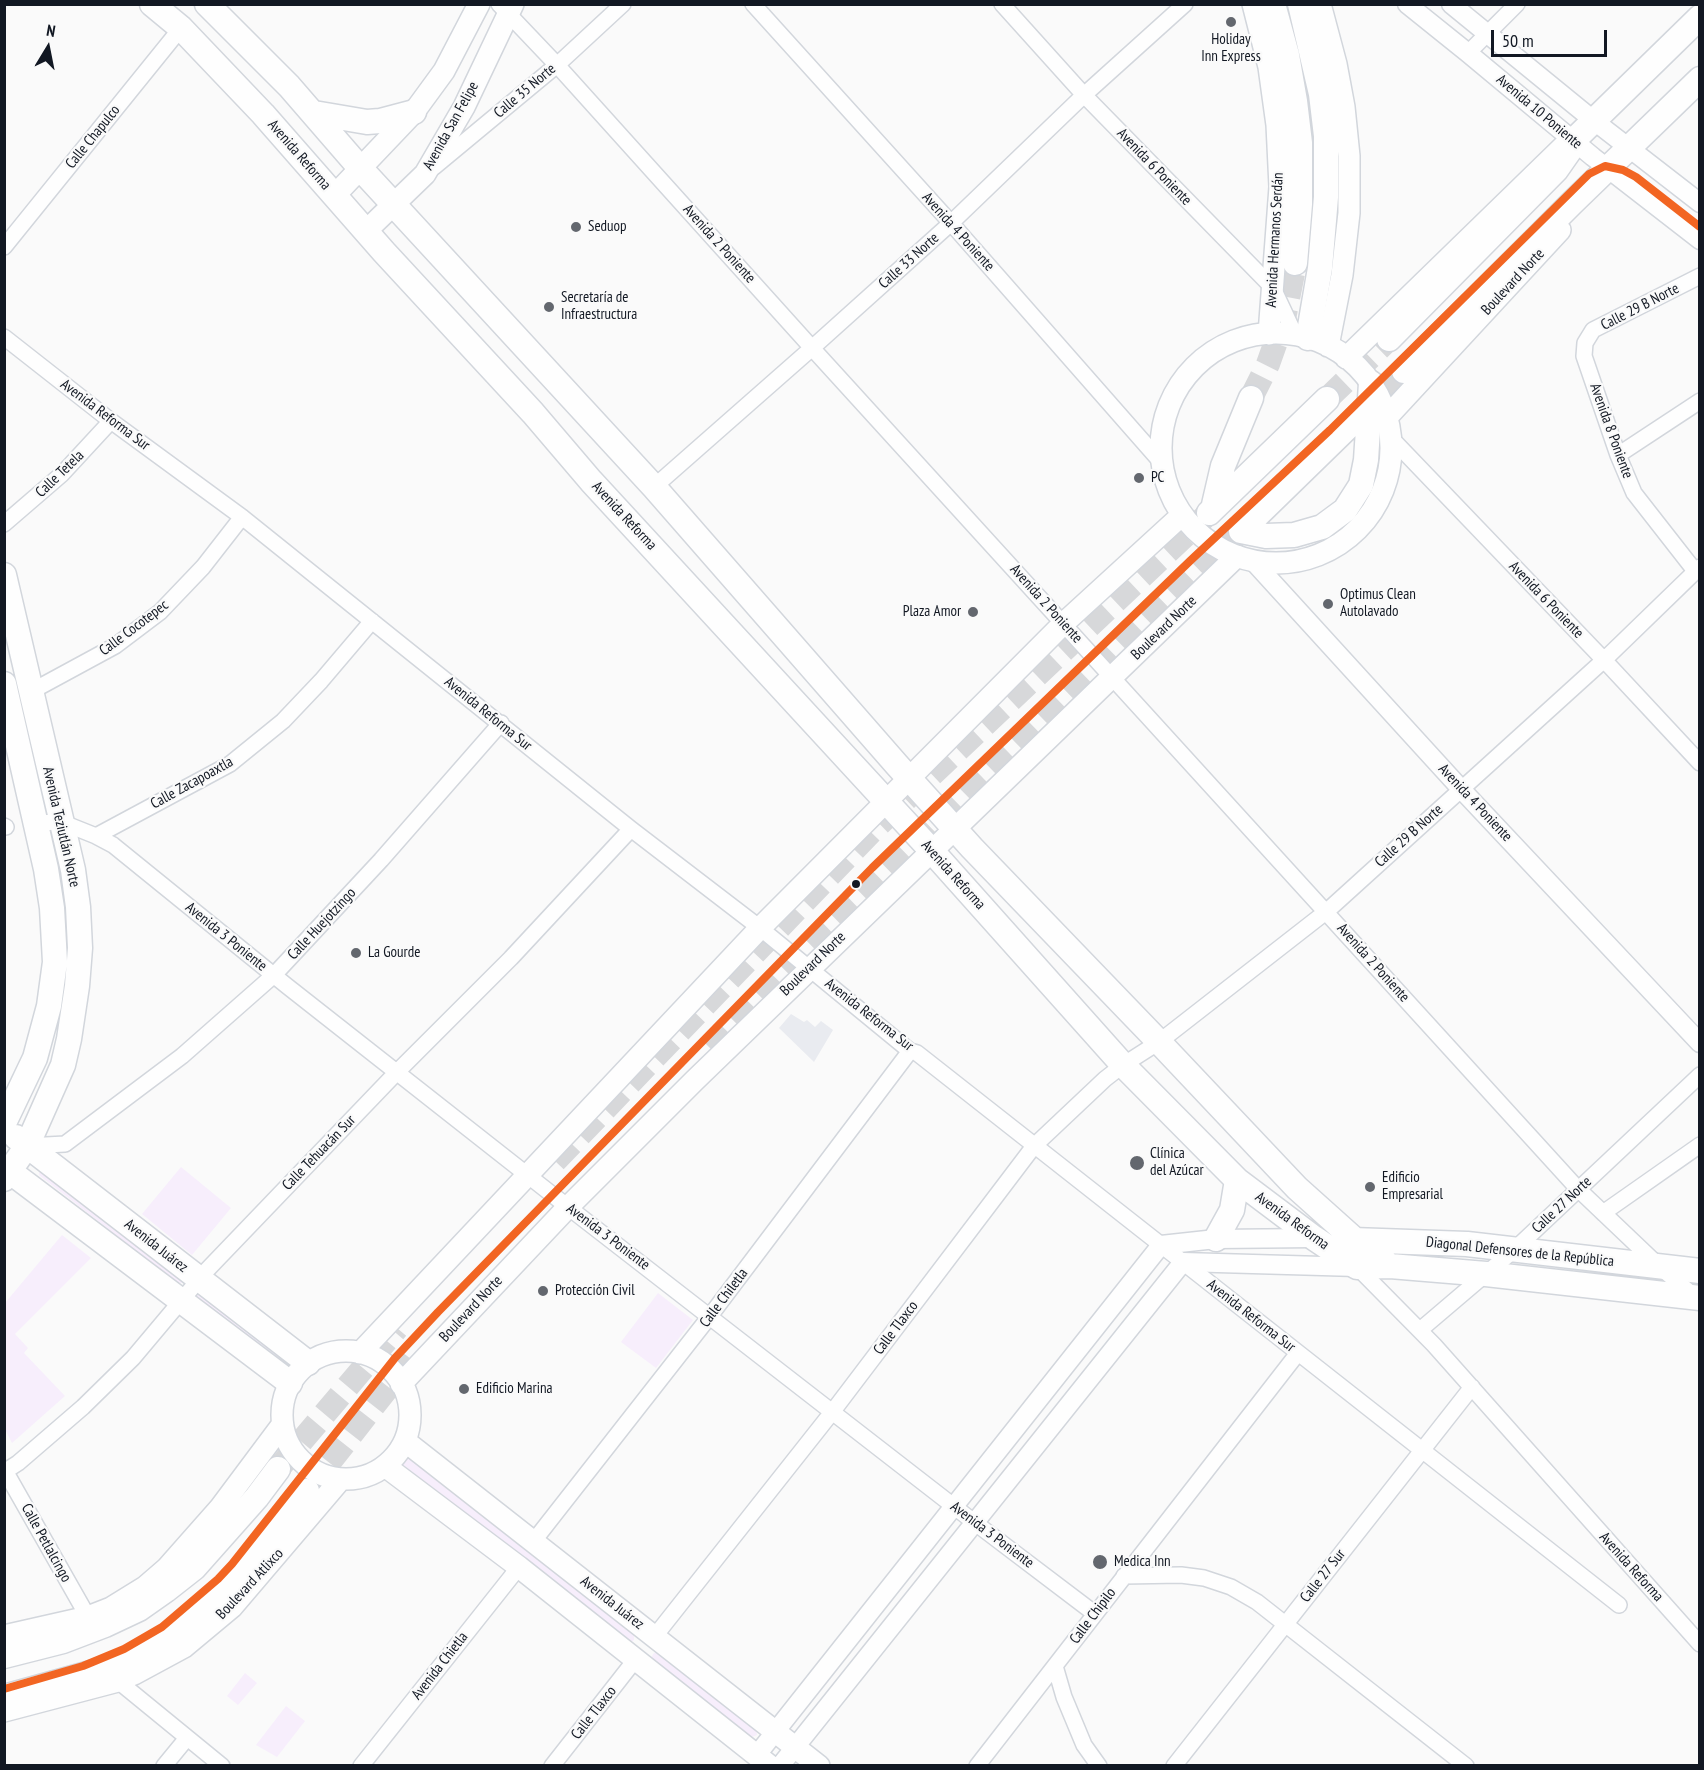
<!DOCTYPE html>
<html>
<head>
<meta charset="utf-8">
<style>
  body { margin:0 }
  #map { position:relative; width:1704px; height:1770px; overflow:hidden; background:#fafafa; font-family:"PT Sans Narrow",sans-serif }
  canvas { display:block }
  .frame { position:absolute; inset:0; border:6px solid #121823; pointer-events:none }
  .north { position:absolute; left:18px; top:18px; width:60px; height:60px; -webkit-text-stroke:4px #fafafa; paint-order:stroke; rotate:10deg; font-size:16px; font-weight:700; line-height:24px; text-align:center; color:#121823 }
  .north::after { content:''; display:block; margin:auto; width:21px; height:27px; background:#121823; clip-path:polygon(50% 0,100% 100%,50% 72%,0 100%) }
  .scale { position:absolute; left:1491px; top:30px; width:116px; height:27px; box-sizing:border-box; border:3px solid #121823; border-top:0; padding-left:8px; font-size:18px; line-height:21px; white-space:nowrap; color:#121823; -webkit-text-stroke:4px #fafafa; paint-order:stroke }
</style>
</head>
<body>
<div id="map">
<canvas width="1704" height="1770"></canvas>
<div class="frame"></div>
<div class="north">N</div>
<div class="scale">50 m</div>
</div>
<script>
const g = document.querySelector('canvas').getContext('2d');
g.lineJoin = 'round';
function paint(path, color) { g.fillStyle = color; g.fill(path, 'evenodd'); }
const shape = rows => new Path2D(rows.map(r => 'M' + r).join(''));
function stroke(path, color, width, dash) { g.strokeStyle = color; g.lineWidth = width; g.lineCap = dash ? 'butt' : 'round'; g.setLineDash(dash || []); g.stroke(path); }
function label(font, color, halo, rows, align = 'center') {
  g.font = font + ' "PT Sans Narrow",sans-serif'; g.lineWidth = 4.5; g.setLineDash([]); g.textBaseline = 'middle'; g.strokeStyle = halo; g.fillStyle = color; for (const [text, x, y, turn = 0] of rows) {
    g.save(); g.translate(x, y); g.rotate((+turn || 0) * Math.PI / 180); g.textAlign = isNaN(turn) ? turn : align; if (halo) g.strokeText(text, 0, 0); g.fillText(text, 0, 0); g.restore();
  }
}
paint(shape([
  [791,1014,804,1022,807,1020,815,1027,821,1021,833,1030,814,1062,779,1028]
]), '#e9ebf0');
paint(shape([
  [181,1167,231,1208,192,1255,142,1214],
  [40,1168,184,1281,181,1283,176,1282,39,1175],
  [62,1235,91,1258,15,1334,28,1348,24,1353,65,1396,12,1443,5,1429,5,1303],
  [199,1291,296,1369,296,1371,294,1372,195,1298,195,1294],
  [658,1293,693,1320,656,1368,621,1342],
  [409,1457,634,1633,634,1640,630,1643,626,1641,403,1465,402,1460],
  [656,1652,756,1728,757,1735,752,1737,749,1736,651,1659,653,1654],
  [245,1673,257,1683,238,1705,227,1696],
  [286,1706,305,1721,277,1757,256,1745]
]), '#f7eefc');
stroke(shape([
  [1251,398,1268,364,1284,319,1295,263],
  [1327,399,1389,339],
  [1359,416,1404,371],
  [712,1050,798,962,1241,531],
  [555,1161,872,831,1209,513],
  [278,1469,397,1328],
  [307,1491,411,1358]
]), '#d7d8da', 24, [24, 12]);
const minor = shape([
  [499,4,557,65,812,348,1578,1189,1660,1267,1695,1297],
  [753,4,951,223,1161,462],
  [1002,4,1084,95,1273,288,1295,335],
  [1468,53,1517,4],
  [434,167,557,65,623,4],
  [4,247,181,28],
  [4,337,111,421,242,517,631,829,760,928,910,1051,917,1053,1619,1605],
  [1391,438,1604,660,1700,763],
  [1618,455,1700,401],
  [654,487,812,348,951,223,1084,95,1185,4],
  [4,524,62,474,111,421],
  [1695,571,1634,493,1618,455,1584,356,1585,343,1593,330,1700,276],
  [32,691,115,646,160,612,203,567,242,517],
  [35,823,61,822,96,836,230,764,283,721,321,681,372,621],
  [4,826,6,827],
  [96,836,113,845,287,986,568,1207,974,1522,1094,1613],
  [27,1146,65,1144,182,1056,274,975,381,860,501,723],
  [1603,1213,1700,1145],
  [1357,1267,1434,1345,1700,1644],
  [1420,1330,1514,1250,1700,1075],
  [4,1469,88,1617],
  [4,1472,18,1463,83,1407,133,1358,207,1270,397,1072,511,958,631,829],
  [533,1542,710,1316,910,1051],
  [1124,1576,1181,1575,1204,1578,1231,1587,1257,1602,1466,1766],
  [655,1636,833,1411,1034,1146,1105,1079,1123,1065,1159,1042,1327,911,1604,660,1700,567],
  [1055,1666,1064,1697,1084,1745,1099,1766],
  [118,1681,222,1766],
  [164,1766,187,1738],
  [361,1766,519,1567],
  [552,1766,635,1660],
  [977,1766,1298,1353],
  [1174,1766,1472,1387]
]);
const tertiary = shape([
  [1407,4,1468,53,1593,157,1700,240],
  [1451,4,1593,120,1700,203],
  [1253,561,1461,789,1700,1043],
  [756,1756,1161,1245,1216,1239,1314,1238],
  [780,1766,1183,1262,1357,1267]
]);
const secondary = shape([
  [1253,4,1269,67,1277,125,1280,187,1269,334],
  [1320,4,1336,64,1344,107,1349,156,1349,213,1342,275,1328,346],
  [335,195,414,112,444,71,479,4],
  [366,231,425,174,464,107,513,4],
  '1161 448a115 115 0 1 1 230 0a115 115 0 1 1-230 0Z',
  [1346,358,1568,142],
  [1387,417,1560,230],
  '282 1415a64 64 0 1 1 128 0a64 64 0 1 1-128 0Z',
  [360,1353,760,928,1064,623,1182,515],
  [401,1384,568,1207,695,1080,1237,556],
  [405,1441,819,1766],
  [385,1466,519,1567,770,1766],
  [4,1636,88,1617,111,1608,145,1587,167,1568,220,1508,282,1425],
  [4,1711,118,1681,134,1674,184,1647,232,1607,341,1479]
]);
const primary = shape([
  [152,4,181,28,263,114,384,252,533,413,591,481,931,850,1123,1065,1237,1180,1314,1238,1357,1267,1390,1266,1486,1274,1700,1298],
  [207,4,289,86,360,168,654,487,897,765,972,848,1159,1042,1297,1188,1355,1240,1390,1266],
  [1273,4,1287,55,1295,101,1300,143,1300,204,1295,263],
  [1300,4,1321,94,1326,136,1326,197,1320,268,1308,338],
  [314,113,367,122,380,121,414,112],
  [1389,339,1556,170,1570,150,1574,140,1700,17],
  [1404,371,1572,203,1700,79],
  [1213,509,1223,466,1251,398],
  [1209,513,1327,399],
  [1241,531,1266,536,1294,535,1322,527,1345,510,1361,485,1366,460,1371,383],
  [1241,531,1355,420],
  [4,575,73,870,78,907,80,948,77,986,69,1039,63,1065,27,1146,4,1179],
  [4,684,46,869,52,908,55,962,49,1006,35,1058,4,1123],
  [16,1137,308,1363],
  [4,1167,290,1383],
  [1216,1239,1232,1210,1237,1180],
  [1353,1240,1467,1244,1700,1271],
  [4,1656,63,1641,105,1625,139,1609,166,1590,194,1568,257,1497,278,1469],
  [4,1697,94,1672,127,1659,156,1644,184,1625,218,1597,246,1568,307,1491]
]);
stroke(minor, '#d2d6dc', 18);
stroke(tertiary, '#d2d6dc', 21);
stroke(secondary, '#d2d6dc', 24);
stroke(primary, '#d2d6dc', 27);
stroke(minor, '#fefefe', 15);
stroke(tertiary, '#fefefe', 18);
stroke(secondary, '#fefefe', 21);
stroke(primary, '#fefefe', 24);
stroke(shape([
  [4,1689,83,1666,124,1649,162,1627,218,1579,232,1564,395,1358,438,1312,872,868,1191,560,1330,430,1589,174,1605,166,1623,170,1636,177,1700,227]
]), '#f26522', 8);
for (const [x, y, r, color] of [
  [1231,22,6,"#63676e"],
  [576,227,6,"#63676e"],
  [549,307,6,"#63676e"],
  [1139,478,6,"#63676e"],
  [1328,604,6,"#63676e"],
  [973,612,6,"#63676e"],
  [856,884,5,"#121823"],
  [356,953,6,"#63676e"],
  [1137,1163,8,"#63676e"],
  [1370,1187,6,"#63676e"],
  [543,1291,6,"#63676e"],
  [464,1389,6,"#63676e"],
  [1100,1562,8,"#63676e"]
]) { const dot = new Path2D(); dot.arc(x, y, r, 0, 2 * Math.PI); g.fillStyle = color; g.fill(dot); stroke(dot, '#fafafa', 2); }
label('15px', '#121823', '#fafafa', [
  ["Holiday",1231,40,"center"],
  ["Inn Express",1231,57,"center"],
  ["Seduop",588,227],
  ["Secretaría de",561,298],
  ["Infraestructura",561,315],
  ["PC",1151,478],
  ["Optimus Clean",1340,595],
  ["Autolavado",1340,612],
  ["Plaza Amor",961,612,"right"],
  ["La Gourde",368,953],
  ["Clínica",1150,1154],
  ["del Azúcar",1150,1171],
  ["Edificio",1382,1178],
  ["Empresarial",1382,1195],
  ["Protección Civil",555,1291],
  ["Edificio Marina",476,1389],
  ["Medica Inn",1114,1562]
], 'left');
label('15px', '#121823', '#fafafa', [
  ["Calle 35 Norte",525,91,-40],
  ["Avenida 10 Poniente",1539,112,40],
  ["Avenida San Felipe",451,126,-61],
  ["Calle Chapulco",93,137,-51],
  ["Avenida Reforma",299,155,49],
  ["Avenida 6 Poniente",1154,167,46],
  ["Avenida 4 Poniente",958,232,48],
  ["Avenida Hermanos Serdán",1275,240,-87],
  ["Avenida 2 Poniente",719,244,48],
  ["Calle 33 Norte",909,261,-42],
  ["Boulevard Norte",1513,282,-47],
  ["Calle 29 B Norte",1640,307,-27],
  ["Avenida Reforma Sur",105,415,37],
  ["Avenida 8 Poniente",1611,431,70],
  ["Calle Tetela",60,474,-44],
  ["Avenida Reforma",624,516,47],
  ["Avenida 6 Poniente",1546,600,46],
  ["Avenida 2 Poniente",1046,604,48],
  ["Calle Cocotepec",134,628,-37],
  ["Boulevard Norte",1164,628,-44],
  ["Avenida Reforma Sur",488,714,39],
  ["Calle Zacapoaxtla",192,783,-29],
  ["Avenida 4 Poniente",1475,803,47],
  ["Avenida Teziutlán Norte",61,827,77],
  ["Calle 29 B Norte",1409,836,-42],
  ["Avenida Reforma",953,875,48],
  ["Calle Huejotzingo",322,924,-47],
  ["Avenida 3 Poniente",226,937,39],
  ["Avenida 2 Poniente",1373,963,48],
  ["Boulevard Norte",813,964,-44],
  ["Avenida Reforma Sur",869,1015,38],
  ["Calle Tehuacán Sur",319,1153,-46],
  ["Calle 27 Norte",1562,1205,-43],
  ["Avenida Reforma",1292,1221,36],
  ["Avenida 3 Poniente",608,1237,37],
  ["Avenida Juárez",156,1246,38],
  ["Diagonal Defensores de la República",1520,1252,6],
  ["Calle Chiletla",724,1298,-53],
  ["Boulevard Norte",471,1309,-47],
  ["Avenida Reforma Sur",1251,1316,38],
  ["Calle Tlaxco",896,1328,-53],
  ["Avenida 3 Poniente",992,1535,37],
  ["Calle Petlalcingo",46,1543,61],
  ["Avenida Reforma",1631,1567,48],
  ["Calle 27 Sur",1323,1576,-52],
  ["Boulevard Atlixco",250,1584,-47],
  ["Avenida Juárez",612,1603,38],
  ["Calle Chipilo",1093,1616,-53],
  ["Avenida Chietla",440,1666,-52],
  ["Calle Tlaxco",594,1713,-52]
]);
</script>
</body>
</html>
